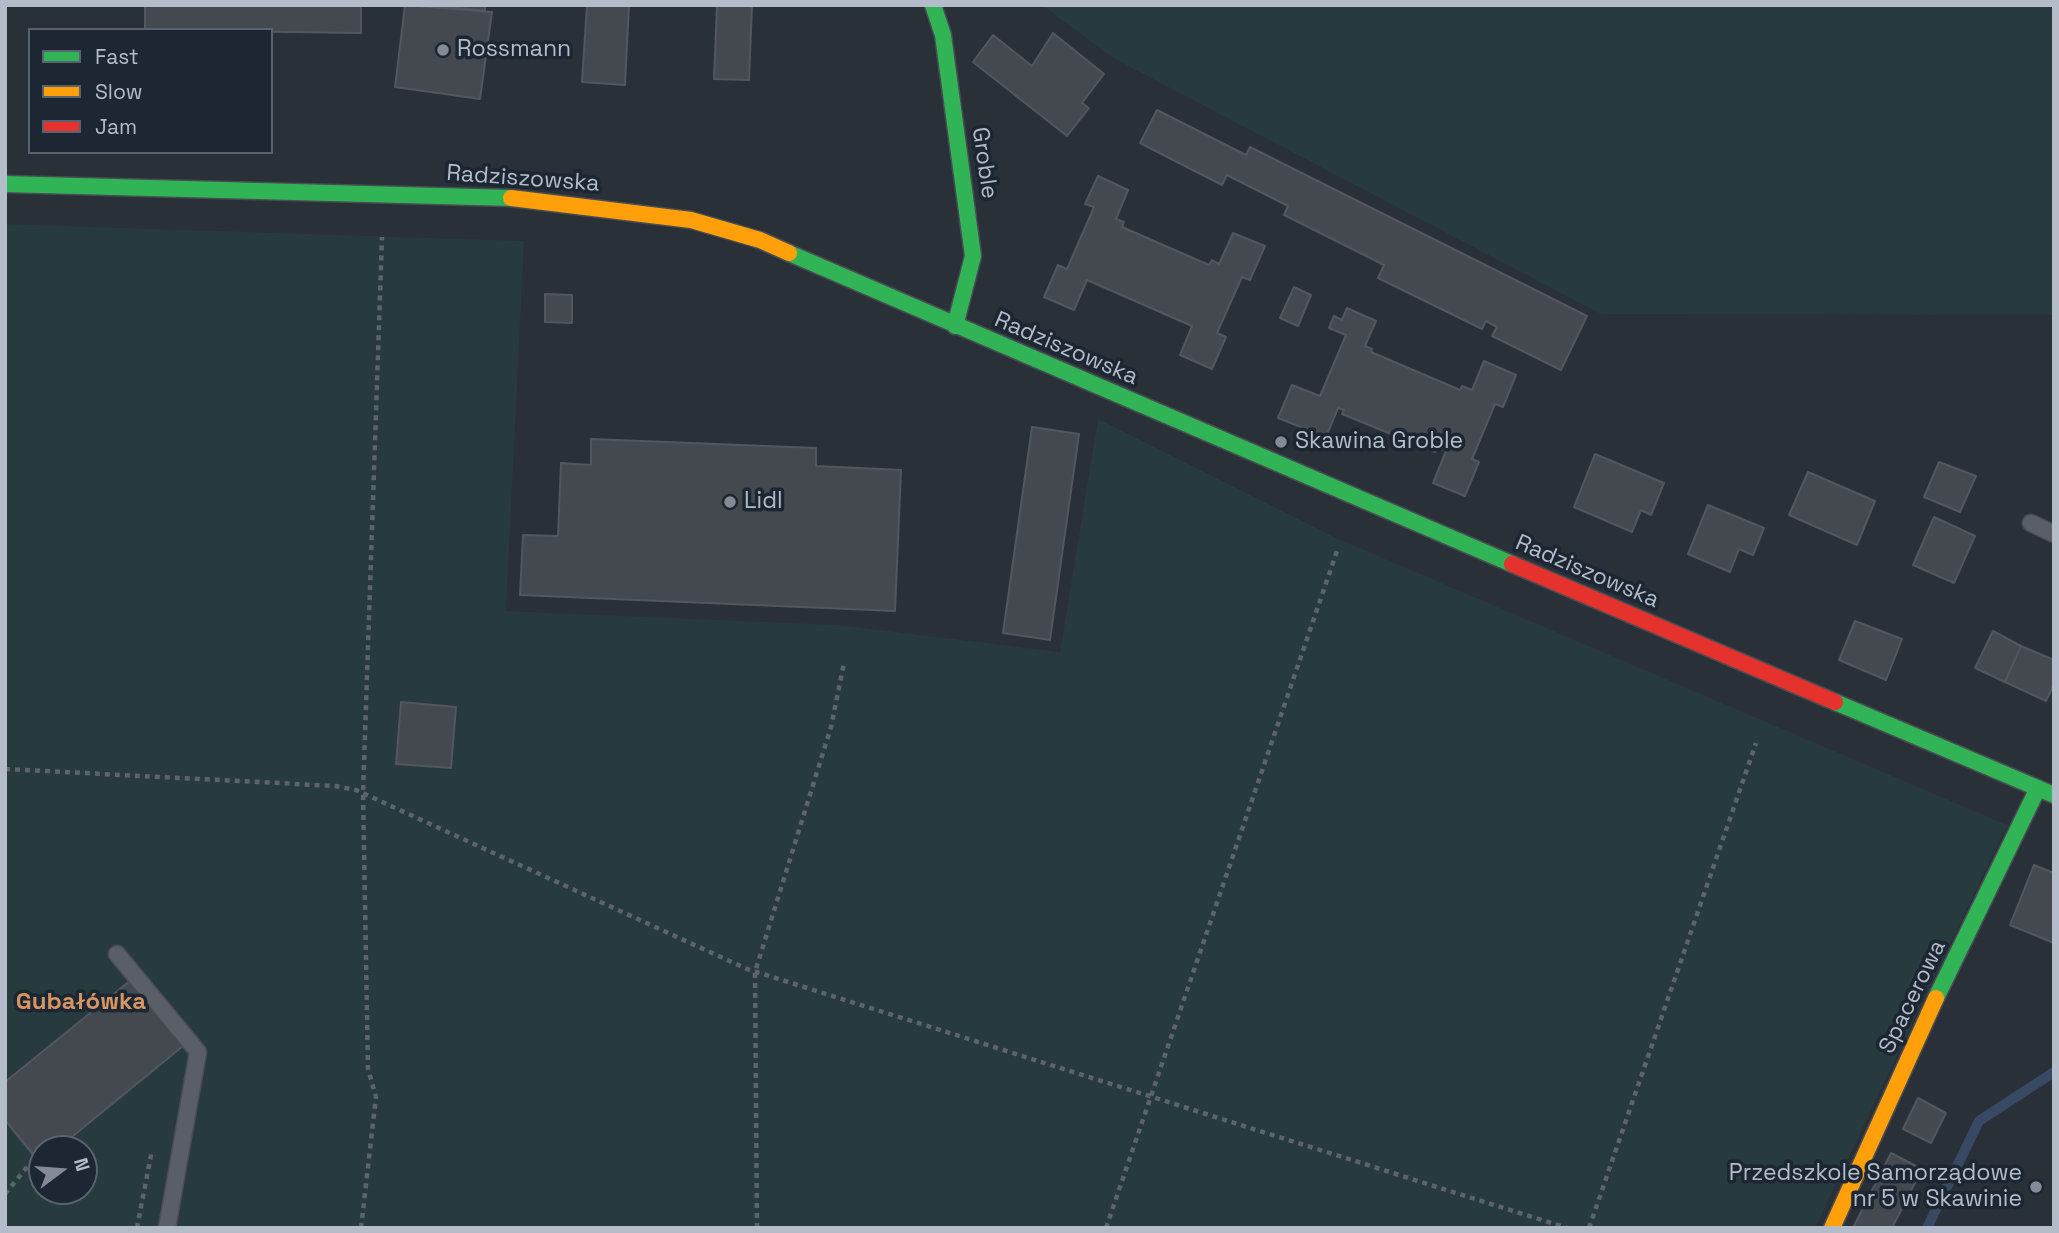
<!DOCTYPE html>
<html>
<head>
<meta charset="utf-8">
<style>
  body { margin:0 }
  #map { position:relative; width:2059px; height:1233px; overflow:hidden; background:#2a3038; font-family:"Space Grotesk",sans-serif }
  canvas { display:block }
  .frame { position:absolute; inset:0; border:7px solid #b4bcc9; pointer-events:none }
  .legend { position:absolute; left:28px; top:28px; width:245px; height:126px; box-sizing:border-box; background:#1d2633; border:2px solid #59626f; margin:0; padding:9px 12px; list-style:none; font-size:21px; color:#b4bcc9 }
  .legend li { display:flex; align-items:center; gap:14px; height:35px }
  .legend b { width:35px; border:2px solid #59626f }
  .north { position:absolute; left:28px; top:1135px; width:70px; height:70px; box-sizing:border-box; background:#1d2633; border:2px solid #59626f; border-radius:50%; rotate:74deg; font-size:19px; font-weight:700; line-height:28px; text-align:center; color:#b4bcc9 }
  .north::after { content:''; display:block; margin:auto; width:24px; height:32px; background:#848b96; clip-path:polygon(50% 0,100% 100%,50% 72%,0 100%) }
</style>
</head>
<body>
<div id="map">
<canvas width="2059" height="1233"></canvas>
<div class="frame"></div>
<ul class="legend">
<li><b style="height:9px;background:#30b455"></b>Fast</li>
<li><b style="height:9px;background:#ff9f0a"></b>Slow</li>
<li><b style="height:9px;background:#e5322d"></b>Jam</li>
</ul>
<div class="north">N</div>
</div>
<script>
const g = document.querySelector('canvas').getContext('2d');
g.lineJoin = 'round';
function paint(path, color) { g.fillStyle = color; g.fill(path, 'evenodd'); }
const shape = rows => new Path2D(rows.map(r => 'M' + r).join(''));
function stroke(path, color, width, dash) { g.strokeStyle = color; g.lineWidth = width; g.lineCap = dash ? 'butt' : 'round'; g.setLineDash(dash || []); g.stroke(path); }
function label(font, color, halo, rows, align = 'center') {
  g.font = font + ' "Space Grotesk",sans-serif'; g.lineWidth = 7; g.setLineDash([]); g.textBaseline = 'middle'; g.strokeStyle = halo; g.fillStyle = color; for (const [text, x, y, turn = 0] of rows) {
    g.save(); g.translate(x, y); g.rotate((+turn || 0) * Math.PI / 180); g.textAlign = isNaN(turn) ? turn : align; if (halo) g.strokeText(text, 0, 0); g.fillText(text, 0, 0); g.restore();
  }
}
paint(shape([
  [1042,5,2054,5,2054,315,1601,314,1113,58],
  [5,224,524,241,506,611,839,625,1060,652,1098,419,1336,538,2007,825,1815,1228,5,1228],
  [42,1149,84,1149,84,1191,42,1191]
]), '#273a3e');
stroke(shape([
  [1927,1228,1979,1121,2054,1072]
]), '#384963', 10);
const building = shape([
  [145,5,361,5,361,33,145,30,145,5],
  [405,5,492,12,480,99,395,87,405,5],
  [435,5,485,5,485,11,435,5],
  [587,5,629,5,625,85,582,82,587,5],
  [717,5,752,5,749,80,714,79,717,5],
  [1053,33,1104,74,1082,103,1089,108,1067,136,973,62,993,35,1032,66,1053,33],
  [1157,110,1246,155,1250,147,1587,316,1561,370,1492,336,1497,327,1486,321,1482,329,1378,278,1384,265,1284,215,1288,206,1227,175,1222,185,1140,143,1157,110],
  [1098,176,1128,190,1116,219,1124,222,1122,227,1209,265,1212,260,1219,264,1233,233,1265,246,1250,280,1242,277,1217,333,1226,337,1212,369,1180,355,1192,326,1087,280,1074,310,1044,297,1058,265,1067,269,1094,207,1085,204,1098,176],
  [1294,287,1311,295,1298,326,1280,318,1294,287],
  [545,294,572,295,572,323,545,322,545,294],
  [1347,308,1376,321,1365,346,1372,349,1371,352,1460,390,1462,386,1472,390,1484,361,1516,375,1503,407,1495,404,1472,459,1479,462,1465,496,1433,483,1446,451,1437,448,1435,452,1342,414,1344,410,1338,408,1326,437,1278,418,1292,385,1320,396,1346,335,1329,328,1334,316,1342,320,1347,308],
  [1032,427,1079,434,1050,640,1003,633,1032,427],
  [591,439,816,448,816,466,901,470,895,611,520,595,523,535,558,536,561,463,591,465,591,439],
  [1595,454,1664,483,1651,515,1641,510,1632,532,1574,507,1595,454],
  [1939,462,1976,476,1960,512,1924,497,1939,462],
  [1808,472,1875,501,1857,545,1789,515,1808,472],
  [1708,505,1764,528,1753,555,1739,549,1730,572,1688,554,1708,505],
  [1934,517,1975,536,1954,583,1913,565,1934,517],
  [1855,621,1902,639,1886,680,1839,660,1855,621],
  [1993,631,2021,646,2005,682,1975,668,1993,631],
  [2021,646,2054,660,2054,684,2046,701,2005,682,2021,646],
  [401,702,456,707,451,768,396,764,401,702],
  [2034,865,2054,873,2054,943,2010,925,2034,865],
  [131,980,183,1046,57,1149,42,1149,40,1163,5,1120,5,1082,131,980],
  [1918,1098,1946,1113,1931,1143,1903,1129,1918,1098],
  [1891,1153,1922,1169,1892,1228,1853,1228,1891,1153]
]);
paint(building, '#444950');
stroke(building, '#52575f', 2);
const lane = shape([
  [2031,523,2054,534],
  [117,954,198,1052,167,1228]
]);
const fast = shape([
  [933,5,943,35,973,256,955,326],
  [5,184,511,198],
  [789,253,1512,564],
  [1835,702,2054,795],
  [1936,998,2038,788]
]);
const slow = shape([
  [511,198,691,220,760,240,789,253],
  [1832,1228,1936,998]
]);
const jam = shape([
  [1512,564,1835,702]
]);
stroke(lane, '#484c53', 19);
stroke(fast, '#484c53', 19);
stroke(slow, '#484c53', 19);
stroke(jam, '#484c53', 19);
stroke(shape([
  [5,769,336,786,356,790,747,969,1567,1228],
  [5,1194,32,1161],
  [137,1228,152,1150],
  [361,1228,376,1097,368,1069,363,793,382,237],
  [757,1228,755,972,831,727,844,663],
  [1106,1228,1338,548],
  [1589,1228,1756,743]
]), '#5d636a', 4.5, [5, 5]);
stroke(lane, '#5a5e66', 16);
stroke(fast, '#30b455', 16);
stroke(slow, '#ff9f0a', 16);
stroke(jam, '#e5322d', 16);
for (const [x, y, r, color] of [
  [443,50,7,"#848b96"],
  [1281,442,7,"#848b96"],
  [730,502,7,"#848b96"],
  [2036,1187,7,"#848b96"]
]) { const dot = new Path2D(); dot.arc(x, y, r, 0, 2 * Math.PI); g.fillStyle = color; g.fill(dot); stroke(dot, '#1d2633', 2.5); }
label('23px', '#b4bcc9', '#1d2633', [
  ["Rossmann",457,50],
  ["Skawina Groble",1295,442],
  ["Lidl",744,502],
  ["Przedszkole Samorządowe",2022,1174,"right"],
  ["nr 5 w Skawinie",2022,1200,"right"]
], 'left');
label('23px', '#b4bcc9', '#1d2633', [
  ["Groble",984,163,82],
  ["Radziszowska",523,179,4],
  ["Radziszowska",1066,349,23],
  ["Radziszowska",1587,572,23],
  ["Spacerowa",1913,997,-64]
]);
label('bold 24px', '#d59563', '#1d2633', [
  ["Gubałówka",81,1002]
]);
</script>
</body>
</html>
